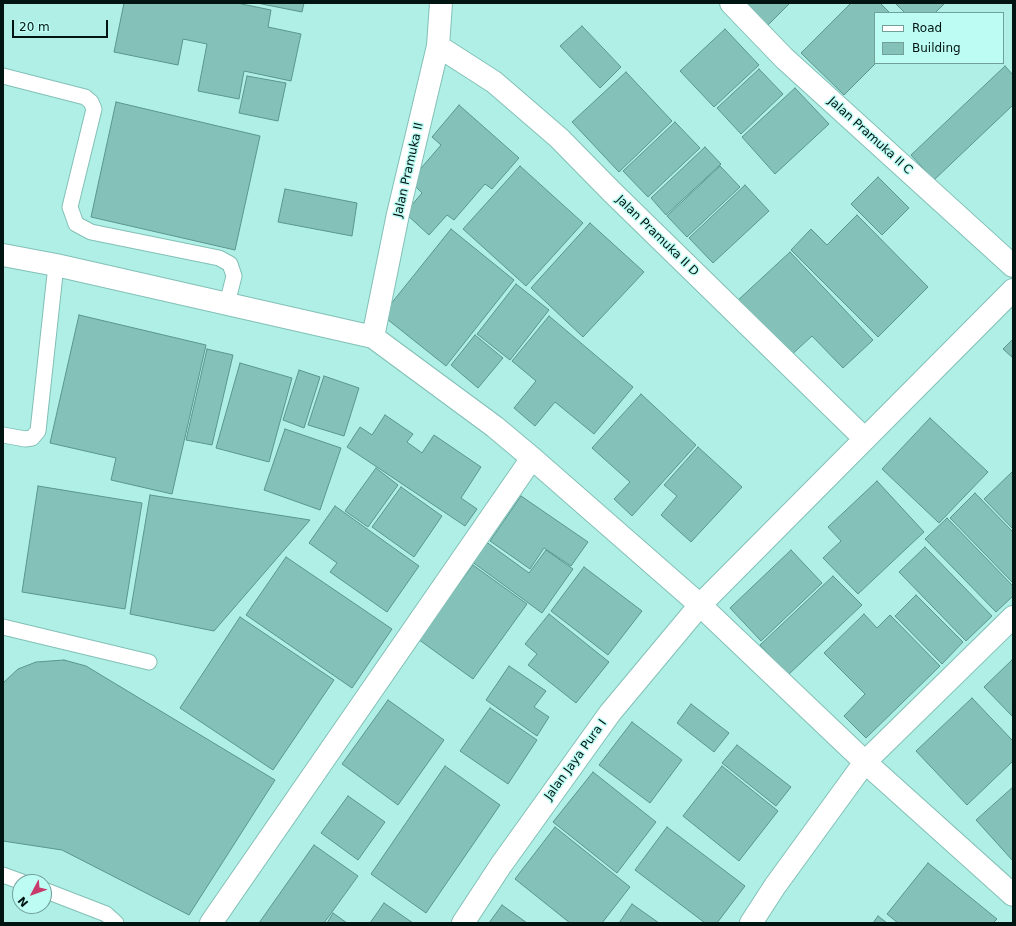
<!DOCTYPE html>
<html>
<head>
<meta charset="utf-8">
<style>
  body { margin:0 }
  #map { position:relative; width:1016px; height:926px; overflow:hidden; background:#b0efe5; font-family:"DejaVu Sans",sans-serif }
  canvas { display:block }
  .frame { position:absolute; inset:0; border:4px solid #001512; pointer-events:none }
  .legend { position:absolute; left:874px; top:12px; width:130px; height:52px; box-sizing:border-box; background:#bdfcf3; border:1px solid #71a099; margin:0; padding:5px 7px; list-style:none; font-size:12px; color:#001512 }
  .legend li { display:flex; align-items:center; gap:8px; height:20px }
  .legend b { width:20px; border:1px solid #71a099 }
  .north { position:absolute; left:12px; top:874px; width:40px; height:40px; box-sizing:border-box; background:#bdfcf3; border:1px solid #71a099; border-radius:50%; rotate:229deg; font-size:11px; font-weight:700; line-height:16px; text-align:center; color:#001512 }
  .north::after { content:''; display:block; margin:auto; width:14px; height:18px; background:#c73a6a; clip-path:polygon(50% 0,100% 100%,50% 72%,0 100%) }
  .scale { position:absolute; left:12px; top:20px; width:96px; height:18px; box-sizing:border-box; border:2px solid #001512; border-top:0; padding-left:5px; font-size:12px; line-height:14px; white-space:nowrap; color:#001512; -webkit-text-stroke:3px #bdfcf3; paint-order:stroke }
</style>
</head>
<body>
<div id="map">
<canvas width="1016" height="926"></canvas>
<div class="frame"></div>
<ul class="legend">
<li><b style="height:5px;background:#fff"></b>Road</li>
<li><b style="height:11px;background:#84c2b9"></b>Building</li>
</ul>
<div class="north">N</div>
<div class="scale">20 m</div>
</div>
<script>
const g = document.querySelector('canvas').getContext('2d');
g.lineJoin = 'round';
function paint(path, color) { g.fillStyle = color; g.fill(path, 'evenodd'); }
const shape = rows => new Path2D(rows.map(r => 'M' + r).join(''));
function stroke(path, color, width, dash) { g.strokeStyle = color; g.lineWidth = width; g.lineCap = dash ? 'butt' : 'round'; g.setLineDash(dash || []); g.stroke(path); }
function label(font, color, halo, rows, align = 'center') {
  g.font = font + ' "DejaVu Sans",sans-serif'; g.lineWidth = 3; g.setLineDash([]); g.textBaseline = 'middle'; g.strokeStyle = halo; g.fillStyle = color; for (const [text, x, y, turn = 0] of rows) {
    g.save(); g.translate(x, y); g.rotate((+turn || 0) * Math.PI / 180); g.textAlign = isNaN(turn) ? turn : align; if (halo) g.strokeText(text, 0, 0); g.fillText(text, 0, 0); g.restore();
  }
}
const building = shape([
  [124,3,237,3,271,10,268,27,301,34,291,81,244,71,239,99,198,91,207,44,183,39,178,65,114,52,124,3],
  [257,3,304,3,302,12,257,3],
  [739,3,790,3,764,29,739,3],
  [851,3,880,3,890,13,875,13,875,63,876,63,844,95,801,53,851,3],
  [895,3,945,3,935,13,905,13,895,3],
  [582,26,621,67,600,88,560,46,582,26],
  [725,29,759,65,714,107,680,71,725,29],
  [1005,66,1013,75,1013,105,934,180,911,155,1005,66],
  [759,69,783,94,741,134,717,108,759,69],
  [626,72,672,121,619,172,572,122,626,72],
  [247,76,286,83,278,121,239,113,247,76],
  [795,88,829,124,775,174,742,137,795,88],
  [116,102,260,136,235,250,91,217,116,102],
  [459,105,519,158,492,189,485,184,454,220,447,215,429,235,405,213,422,193,410,181,441,145,432,137,459,105],
  [675,122,700,148,648,197,623,171,675,122],
  [705,147,721,164,666,215,651,198,705,147],
  [520,166,583,223,526,286,463,229,520,166],
  [720,166,740,187,687,237,667,216,720,166],
  [878,177,909,208,882,235,851,204,878,177],
  [745,185,769,211,713,263,689,238,745,185],
  [285,189,357,203,352,236,278,222,285,189],
  [857,215,928,287,878,337,791,250,811,229,827,245,857,215],
  [590,223,644,272,583,337,531,288,590,223],
  [451,229,514,280,446,366,382,315,451,229],
  [790,252,873,340,843,368,812,336,788,358,736,302,790,252],
  [516,284,549,310,510,360,477,334,516,284],
  [79,315,206,345,172,494,111,480,116,458,50,443,79,315],
  [549,316,633,387,594,434,555,402,535,426,514,408,536,381,512,361,549,316],
  [475,335,503,358,478,388,451,365,475,335],
  [1013,339,1013,358,1003,349,1013,339],
  [207,349,233,355,212,445,186,440,207,349],
  [240,363,292,378,269,462,216,448,240,363],
  [299,370,320,377,304,428,283,420,299,370],
  [324,376,359,388,344,436,308,425,324,376],
  [641,394,696,445,632,516,614,499,630,482,592,448,641,394],
  [385,415,413,434,407,442,422,453,434,435,481,467,461,498,477,509,465,526,347,447,360,427,372,435,385,415],
  [930,418,988,472,939,523,882,469,930,418],
  [285,429,341,448,320,510,264,490,285,429],
  [698,447,742,487,691,542,661,515,677,496,664,485,698,447],
  [376,468,398,485,368,527,345,511,376,468],
  [1013,471,1013,529,984,499,1013,471],
  [877,481,924,532,858,594,823,558,841,541,828,527,877,481],
  [38,486,142,503,125,609,22,592,38,486],
  [401,487,442,516,414,557,372,527,401,487],
  [975,493,1013,532,1013,583,950,518,975,493],
  [150,495,310,520,214,631,130,614,150,495],
  [521,496,588,542,571,566,544,548,530,569,490,541,521,496],
  [335,506,419,566,387,612,330,572,337,563,309,543,335,506],
  [947,518,1013,586,1013,596,996,612,925,539,947,518],
  [485,541,529,573,546,550,573,569,542,613,471,561,485,541],
  [925,547,992,616,966,641,899,572,925,547],
  [791,550,822,583,761,641,730,608,791,550],
  [286,557,392,629,352,688,246,615,286,557],
  [473,565,527,604,473,679,418,639,473,565],
  [584,567,642,611,608,655,551,611,584,567],
  [833,576,862,605,788,675,760,645,833,576],
  [916,595,963,642,942,664,895,616,916,595],
  [549,614,609,662,576,703,528,665,537,654,525,644,549,614],
  [864,614,877,628,890,615,940,666,866,738,844,716,865,694,824,653,864,614],
  [240,617,334,680,273,770,180,708,240,617],
  [64,660,86,666,275,780,189,915,62,850,3,841,3,683,18,669,36,662,64,660],
  [1012,660,1013,662,1013,717,984,687,1012,660],
  [509,666,546,691,534,707,549,717,537,736,486,700,509,666],
  [972,698,1013,741,1013,761,967,805,916,751,972,698],
  [388,700,444,740,398,805,342,764,388,700],
  [691,704,729,733,714,752,677,723,691,704],
  [490,708,537,740,508,784,460,751,490,708],
  [632,722,682,760,650,803,599,765,632,722],
  [737,745,791,787,776,806,722,763,737,745],
  [445,766,500,805,426,913,371,874,445,766],
  [722,766,778,811,739,861,683,816,722,766],
  [593,772,656,822,617,873,553,822,593,772],
  [1013,787,1013,861,976,820,1013,787],
  [348,796,385,822,358,860,321,833,348,796],
  [555,827,630,887,602,923,570,923,515,879,555,827],
  [667,827,745,886,717,923,705,923,635,870,667,827],
  [314,845,358,876,324,923,259,923,314,845],
  [928,863,997,919,993,923,898,923,887,914,928,863],
  [384,903,413,923,370,923,384,903],
  [632,904,659,923,619,923,632,904],
  [502,905,527,923,489,923,502,905],
  [333,913,347,923,327,923,333,913],
  [878,916,887,923,873,923,878,916]
]);
paint(building, '#84c2b9');
stroke(building, '#59968e', 1);
const service = shape([
  [3,76,85,97,91,102,94,109,70,207,76,224,91,232,219,258,230,264,234,276,227,304],
  [3,435,25,439,32,438,38,431,56,265],
  [3,627,149,662],
  [3,875,22,882],
  [44,890,106,914,116,923]
]);
const minor = shape([
  [731,3,784,58,1013,266],
  [438,46,494,82,559,138,612,192,865,439],
  [3,255,56,265,373,337,495,427,532,458,700,605,865,762,1013,895],
  [373,337,398,214,438,46,441,3],
  [211,923,532,458],
  [463,923,501,865,610,713,700,605,1013,290],
  [751,923,775,886,865,762,1013,617]
]);
stroke(service, '#82c0b7', 17);
stroke(minor, '#82c0b7', 24);
stroke(service, '#fff', 15);
stroke(minor, '#fff', 22);
label('12px', '#001512', '#bdfcf3', [
  ["Jalan Pramuka II C",870,136,42],
  ["Jalan Pramuka II",409,170,-77],
  ["Jalan Pramuka II D",657,236,44],
  ["Jalan Jaya Pura I",576,760,-54]
]);
</script>
</body>
</html>
